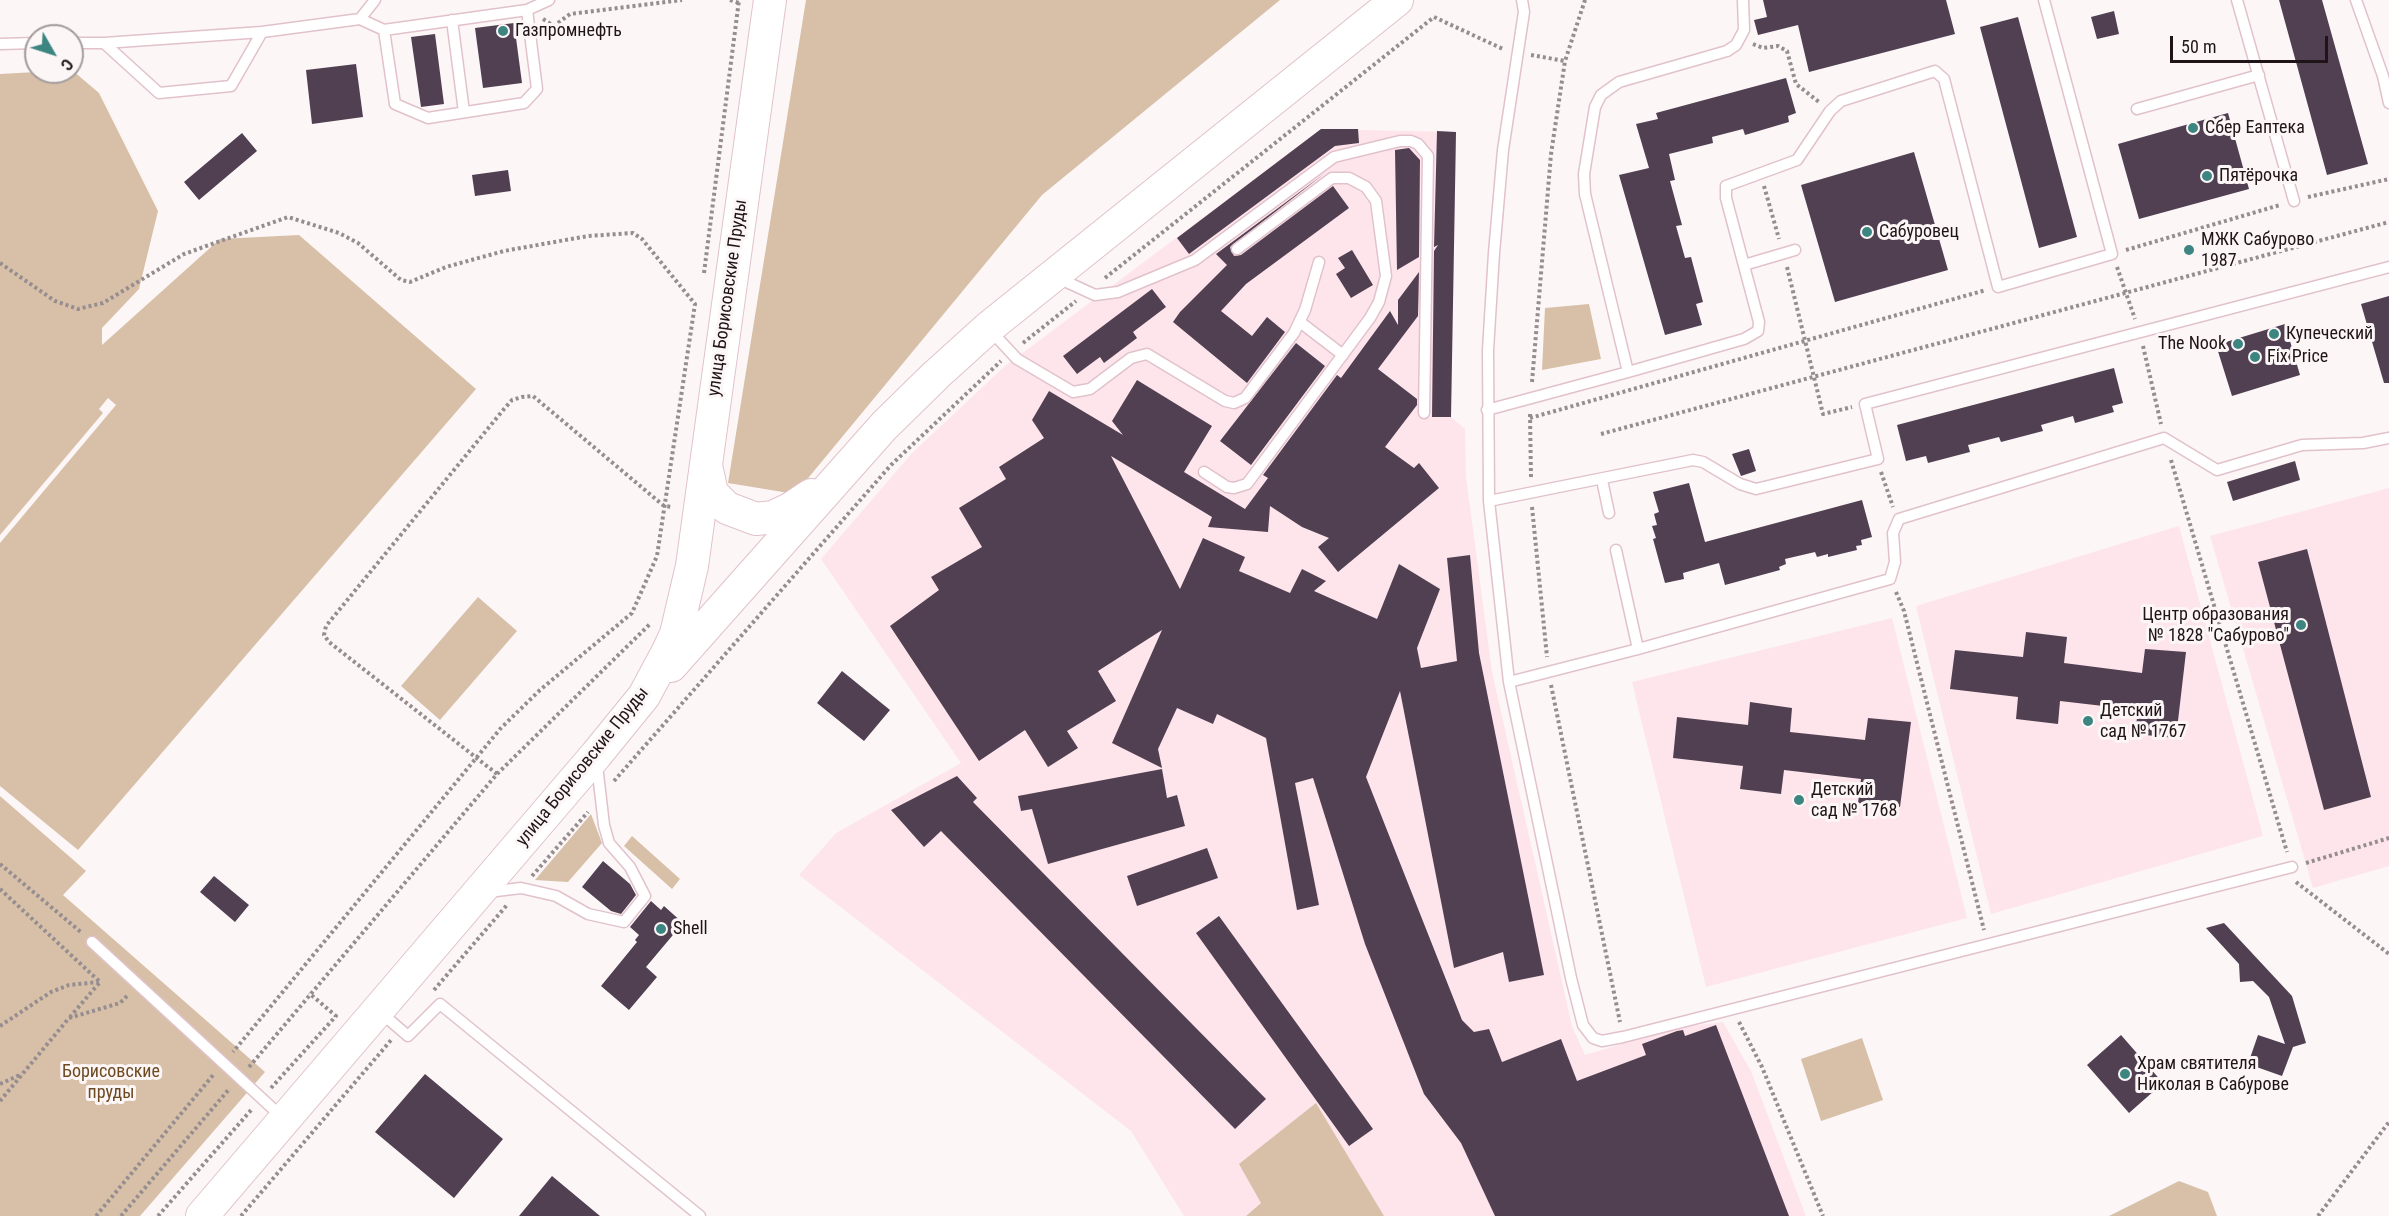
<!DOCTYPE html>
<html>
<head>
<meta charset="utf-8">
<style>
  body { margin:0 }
  #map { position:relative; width:2389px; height:1216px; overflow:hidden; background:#fcf6f7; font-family:"Roboto Condensed",sans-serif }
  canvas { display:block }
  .north { position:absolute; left:24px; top:24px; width:60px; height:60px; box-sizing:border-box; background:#fcf6f7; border:2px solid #a49c9d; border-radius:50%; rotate:129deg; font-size:16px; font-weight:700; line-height:24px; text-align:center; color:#1f1417 }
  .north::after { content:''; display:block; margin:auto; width:21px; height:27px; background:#3d8580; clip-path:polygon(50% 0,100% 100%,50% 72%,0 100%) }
  .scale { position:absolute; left:2170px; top:36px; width:158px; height:27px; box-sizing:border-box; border:3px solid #1f1417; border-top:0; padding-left:8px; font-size:18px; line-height:21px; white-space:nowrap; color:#1f1417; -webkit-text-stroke:4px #fcf6f7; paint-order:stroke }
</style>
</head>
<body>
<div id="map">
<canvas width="2389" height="1216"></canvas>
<div class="north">С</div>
<div class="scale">50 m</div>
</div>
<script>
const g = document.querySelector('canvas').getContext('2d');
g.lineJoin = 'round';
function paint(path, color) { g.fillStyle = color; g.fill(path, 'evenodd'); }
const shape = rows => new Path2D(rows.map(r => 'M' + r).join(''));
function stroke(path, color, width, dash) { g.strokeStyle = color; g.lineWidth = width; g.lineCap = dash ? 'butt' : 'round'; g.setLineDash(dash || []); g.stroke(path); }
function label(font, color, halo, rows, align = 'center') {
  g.font = font + ' "Roboto Condensed",sans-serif'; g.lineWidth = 6; g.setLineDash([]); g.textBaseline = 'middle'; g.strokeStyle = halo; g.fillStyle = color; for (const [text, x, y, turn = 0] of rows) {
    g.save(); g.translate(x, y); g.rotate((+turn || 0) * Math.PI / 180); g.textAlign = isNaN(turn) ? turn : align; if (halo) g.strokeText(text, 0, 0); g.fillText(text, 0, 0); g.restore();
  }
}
paint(shape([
  [1321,129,1456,132,1451,417,1465,429,1466,477,1492,672,1572,1026,1585,1055,1674,1028,1723,1022,1751,1071,1806,1216,1382,1216,1261,1203,1246,1216,1184,1216,1131,1131,799,875,836,833,961,763,821,559,912,453,1004,367],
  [2389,488,2389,866,2313,888,2210,536],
  [2179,526,2263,836,1991,914,1916,606],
  [1892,618,1967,918,1706,987,1632,682]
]), '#fee5ec');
paint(shape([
  [806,0,1280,0,1042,195,795,494,728,483],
  [72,70,99,93,158,211,139,289,102,328,102,345,220,239,299,235,476,389,78,850,0,786,0,543,116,405,108,398,99,409,103,413,0,535,0,74],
  [1589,304,1601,359,1542,370,1545,308],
  [478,597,517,631,440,720,401,686],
  [0,796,86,871,63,895,265,1072,140,1216,0,1216],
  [591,814,602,843,568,882,535,880],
  [632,836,680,879,672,889,624,846],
  [1862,1038,1883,1100,1821,1121,1801,1059],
  [1316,1103,1384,1216,1246,1216,1261,1203,1239,1164],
  [2179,1181,2208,1192,2217,1216,2109,1216]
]), '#d8c0a8');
paint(shape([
  [1763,0,1946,0,1955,34,1809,72,1798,25,1758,35,1754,20,1767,17],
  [2279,0,2322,0,2368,164,2327,175],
  [2114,11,2119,34,2097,39,2091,17],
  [2018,17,2077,237,2039,248,1980,27],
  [514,23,522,83,483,88,475,28],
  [435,34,444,104,421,107,411,37],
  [356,64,363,117,312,124,306,70],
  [1786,78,1796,113,1788,116,1789,122,1745,135,1743,129,1712,137,1713,143,1669,154,1675,180,1670,181,1682,225,1676,226,1685,258,1691,257,1703,302,1696,304,1702,325,1665,335,1619,175,1649,168,1636,124,1658,119,1656,113],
  [2228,113,2249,189,2139,219,2118,144],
  [1321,129,1358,129,1359,143,1335,146,1189,254,1177,238],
  [1437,131,1456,132,1451,417,1432,417,1434,251,1438,245,1434,247],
  [242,133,257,151,199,200,184,182],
  [1409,148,1420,160,1419,257,1397,270,1395,150],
  [1914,152,1948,270,1835,302,1801,185],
  [508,170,511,191,475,196,472,175],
  [1324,174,1230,247,1234,256,1241,255,1333,186,1349,208,1246,284,1221,311,1252,336,1267,317,1285,332,1247,383,1173,322,1180,312,1227,265,1216,254],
  [1352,250,1373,285,1351,298,1336,274,1345,268,1338,258],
  [1419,272,1418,316,1378,369,1417,399,1417,405,1385,447,1414,468,1419,463,1439,488,1338,572,1318,547,1329,538,1302,527,1270,506,1268,532,1208,527,1212,517,1111,456,1180,589,1203,538,1245,557,1239,571,1290,593,1302,569,1326,581,1314,591,1377,619,1399,564,1440,589,1417,648,1421,668,1457,661,1447,558,1470,555,1479,653,1544,975,1509,982,1503,952,1454,968,1400,691,1366,777,1462,1020,1474,1032,1489,1029,1502,1062,1561,1039,1577,1081,1646,1055,1642,1044,1677,1031,1683,1030,1685,1036,1716,1025,1789,1216,1495,1216,1461,1143,1424,1094,1365,944,1313,778,1295,783,1319,905,1297,910,1266,738,1217,714,1213,724,1177,708,1158,749,1162,768,1112,743,1162,630,1098,671,1116,701,1067,731,1078,748,1048,767,1025,730,979,761,890,626,939,590,931,577,982,547,959,508,1006,479,999,467,1044,438,1032,420,1049,391,1123,435,1112,421,1137,380,1212,426,1184,472,1245,509,1268,478,1263,475,1337,375,1341,378,1390,311,1398,325,1398,300],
  [1152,289,1166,307,1133,332,1137,338,1104,363,1100,357,1077,374,1063,356],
  [2389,296,2389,383,2384,383,2361,304],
  [2285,324,2300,375,2232,396,2216,345],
  [1296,343,1325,366,1251,465,1220,441],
  [2114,368,2123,403,2112,406,2114,412,2075,423,2073,416,2041,425,2043,431,2001,442,1999,437,1968,445,1970,452,1928,463,1926,456,1906,461,1897,425],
  [1749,449,1756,471,1741,476,1732,454],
  [2295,461,2300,480,2233,501,2227,482],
  [1689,483,1705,542,1862,500,1872,537,1861,540,1862,545,1856,546,1857,550,1828,557,1828,554,1817,557,1815,552,1785,559,1786,564,1779,567,1780,570,1725,585,1719,563,1683,573,1684,579,1665,583,1653,539,1656,538,1652,526,1657,525,1654,514,1659,512,1653,492],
  [2307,549,2371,797,2324,810,2258,562],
  [2026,632,2067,637,2064,663,2142,673,2145,649,2186,652,2176,738,2135,734,2138,710,2060,701,2058,724,2016,719,2018,697,1950,689,1955,650,2023,657],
  [842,671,890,710,864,741,817,703],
  [1750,702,1792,708,1790,732,1865,740,1868,718,1911,722,1900,807,1858,803,1861,779,1784,770,1781,794,1740,789,1743,766,1673,758,1677,717,1748,725],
  [1162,769,1167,798,1177,795,1185,826,1048,864,1032,809,1021,811,1018,796],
  [957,776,977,798,973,802,1266,1099,1235,1129,941,831,924,847,891,810],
  [1207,848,1218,878,1137,906,1127,876],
  [603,861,630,884,636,895,621,914,611,911,582,887],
  [214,876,249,905,235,922,200,892],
  [651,901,661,910,664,906,683,923,646,967,657,977,629,1010,601,986,637,942,635,940,639,935,630,927],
  [1219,916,1373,1129,1349,1146,1196,933],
  [2224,923,2292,996,2306,1043,2293,1047,2282,1076,2248,1064,2258,1035,2285,1044,2269,997,2253,981,2240,982,2239,964,2206,928],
  [2121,1035,2163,1083,2129,1113,2087,1065],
  [425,1074,503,1139,454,1198,375,1132],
  [552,1176,600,1216,519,1216]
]), '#514052');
const service = shape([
  [1522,0,1524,12,1503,150,1494,253,1488,350,1489,501,1509,682,1571,978,1583,1025,1593,1038,1602,1041,1623,1037,2292,867],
  [1743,0,1744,30,1736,45,1727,51,1619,82,1601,95,1595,107,1584,174,1585,194,1628,372,1744,339,1758,331,1759,322,1726,198,1726,186,1797,160,1830,111,1841,101,1935,71,1944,79,1998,287,2112,254,2044,0],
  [2237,0,2294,201],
  [2356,0,2383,76,2389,103],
  [360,19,384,30,527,10,549,0],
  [452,20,464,112],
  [384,30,395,104,428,118,524,103,537,89,527,10],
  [72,43,104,43,159,93,231,86,262,32,360,19,375,0],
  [104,43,262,32],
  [0,44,36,43],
  [2137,109,2259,75],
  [1744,265,1795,250],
  [1058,278,1095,295,1118,292,1195,260,1334,157,1400,141,1411,141,1418,144,1428,156,1424,413],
  [1300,322,1343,355],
  [991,331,1017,359,1073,392,1090,389,1131,358,1147,354,1225,401,1234,403,1245,398,1294,333,1305,310,1319,262],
  [1487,410,1628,372],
  [1204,472,1227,487,1234,488,1247,484,1370,318,1379,302,1386,276,1376,201,1366,187,1349,178,1332,178,1237,249],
  [1602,480,1609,513],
  [1489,501,1693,460,1703,462,1740,484,1756,489,1878,459,1865,404,2389,267],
  [1616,550,1638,649],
  [1509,682,1638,649,1890,579,1895,562,1893,533,1899,519,2164,438,2217,470,2302,445,2363,443,2389,438],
  [488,892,521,888,556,896,588,914,624,922,645,896,630,867,609,843,604,825,597,765],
  [92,942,283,1118],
  [379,1011,408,1036,440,1004,700,1216]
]);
const secondary = shape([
  [706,465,712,493,727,508,756,519,773,517,790,509,811,495],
  [671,666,884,426,936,375,988,328,1397,0],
  [202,1216,596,755,644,696,667,653,676,634,692,566,770,0]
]);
stroke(service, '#e1c2cb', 13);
stroke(secondary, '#e1c2cb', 34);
stroke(shape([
  [730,0,739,3],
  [543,19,554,26,570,14,682,0],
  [1753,44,1763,48,1778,46,1787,51,1796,84,1819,102],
  [1531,55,1565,61,1585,0],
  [1764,186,1779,239],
  [2308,197,2389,179],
  [2126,250,2280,205],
  [0,263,55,301,78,309,103,303,184,254,288,217,339,233,358,243,401,280,410,282,446,267,504,251,588,236,633,233,642,239,695,304,657,556,632,613,540,690,501,728,233,1052],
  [1787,267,1823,414,1852,407],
  [2117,267,2135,319],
  [704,273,739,0],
  [1105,278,1434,17,1503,49],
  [1023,343,1076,301],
  [2143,346,2161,424],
  [1532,382,1551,154,1565,61],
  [1530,414,1531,478],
  [1530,418,1986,290],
  [1601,434,2389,222],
  [2171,460,2287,852],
  [1881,472,1893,507],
  [1532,507,1547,657],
  [1896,592,1904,611,1984,930],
  [1551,685,1620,1022],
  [497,774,329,642,324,635,326,626,504,409,512,400,522,397,533,396,664,506,673,507],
  [614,781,891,465,1001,361],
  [2306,863,2389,838],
  [0,864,82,933],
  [532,876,588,812],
  [2296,882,2389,954],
  [0,889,100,982,70,1017],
  [434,990,507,905],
  [1739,1022,1762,1067,1823,1216],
  [0,1026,51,992,69,985,99,982],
  [249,1067,497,774,650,624],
  [0,1084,22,1074],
  [271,1088,336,1016,309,993],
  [0,1101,69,1018,120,1003,129,994],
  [96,1216,214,1074],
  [121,1216,230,1088],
  [158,1216,252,1109],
  [241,1216,392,1039],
  [2318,1216,2389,1122]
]), '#958d8f', 4, [3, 3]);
stroke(service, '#fff', 10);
stroke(secondary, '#fff', 32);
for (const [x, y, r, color] of [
  [503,31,6,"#3d8580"],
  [2193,128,6,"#3d8580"],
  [2207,176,6,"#3d8580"],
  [1867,232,6,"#3d8580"],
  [2189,250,6,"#3d8580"],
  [2274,334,6,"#3d8580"],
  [2238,344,6,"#3d8580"],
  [2255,357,6,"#3d8580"],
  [2301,625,6,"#3d8580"],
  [2088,721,6,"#3d8580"],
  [1799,800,6,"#3d8580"],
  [661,929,6,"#3d8580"],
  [2125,1074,6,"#3d8580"]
]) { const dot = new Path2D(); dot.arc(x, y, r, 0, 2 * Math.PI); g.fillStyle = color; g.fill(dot); stroke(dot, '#fcf6f7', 2); }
label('18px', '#1f1417', '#fcf6f7', [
  ["Газпромнефть",515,31],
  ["Сбер Еаптека",2205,128],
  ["Пятёрочка",2219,176],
  ["Сабуровец",1879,232],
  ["МЖК Сабурово",2201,240],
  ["1987",2201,261],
  ["Купеческий",2286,334],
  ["The Nook",2226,344,"right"],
  ["Fix Price",2267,357],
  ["Центр образования",2289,615,"right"],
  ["№ 1828 \"Сабурово\"",2289,636,"right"],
  ["Детский",2100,711],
  ["сад № 1767",2100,732],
  ["Детский",1811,790],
  ["сад № 1768",1811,811],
  ["Shell",673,929],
  ["Храм святителя",2137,1064],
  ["Николая в Сабурове",2137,1085]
], 'left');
label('18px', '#1f1417', '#fcf6f7', [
  ["улица Борисовские Пруды",728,298,-82],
  ["улица Борисовские Пруды",583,767,-51]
]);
label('18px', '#6c4921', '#fcf6f7', [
  ["Борисовские",111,1072],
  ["пруды",111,1093]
]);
</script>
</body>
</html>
